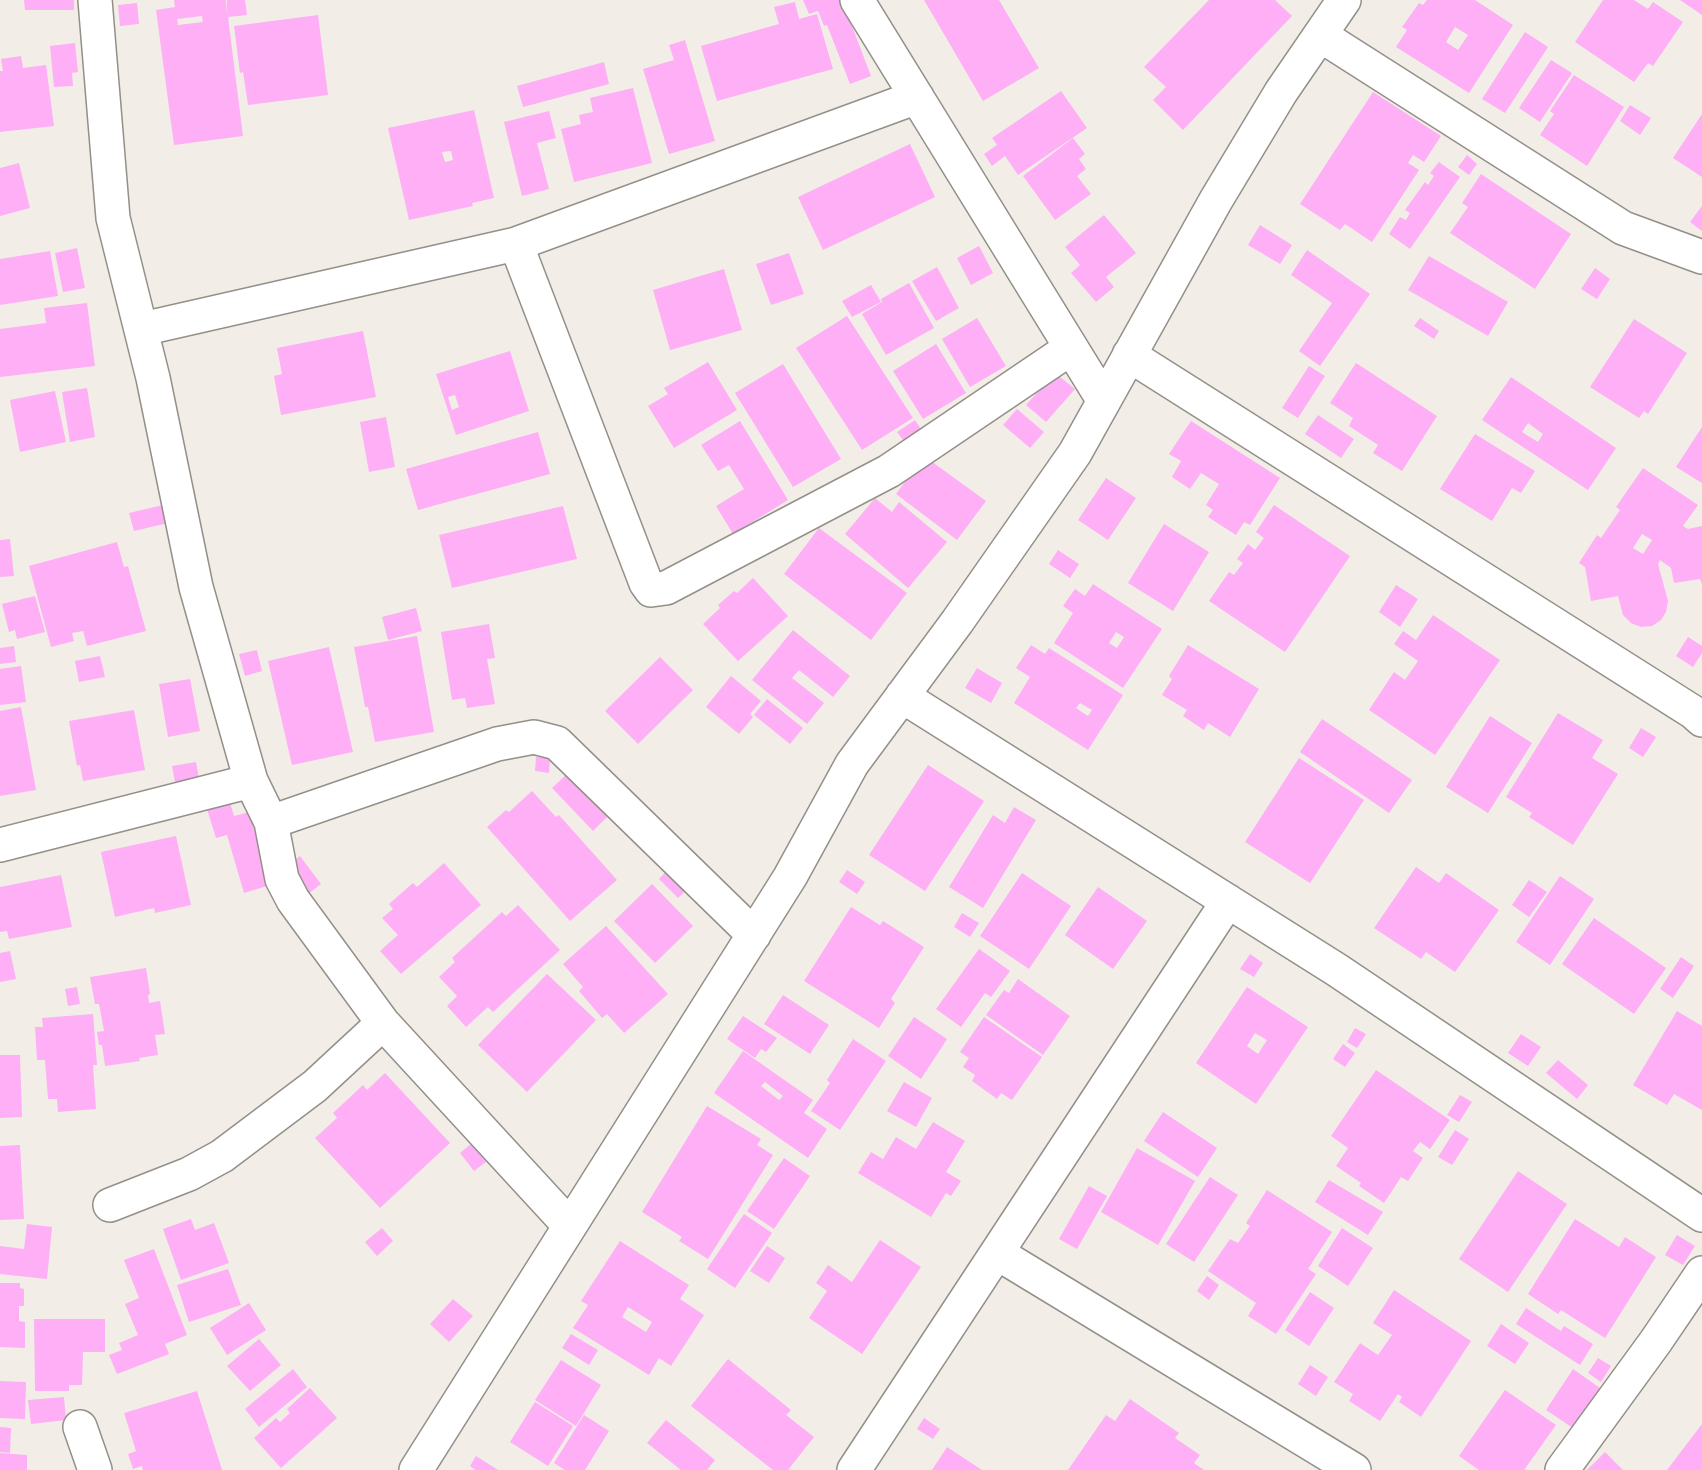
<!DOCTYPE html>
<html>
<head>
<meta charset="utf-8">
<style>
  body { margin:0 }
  canvas { display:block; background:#f2eee7 }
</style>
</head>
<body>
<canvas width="1702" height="1470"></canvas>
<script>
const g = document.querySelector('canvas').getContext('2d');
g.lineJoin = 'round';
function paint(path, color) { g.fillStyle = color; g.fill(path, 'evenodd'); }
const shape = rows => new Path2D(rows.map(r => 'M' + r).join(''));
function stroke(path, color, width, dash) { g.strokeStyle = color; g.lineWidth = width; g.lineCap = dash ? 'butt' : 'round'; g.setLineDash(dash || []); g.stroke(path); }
paint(shape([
  [24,0,74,0,74,10,25,10],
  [174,0,226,0,227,14,227,0,245,0,247,15,228,17,243,136,174,145,156,10,175,7],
  [202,16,203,22,178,25,177,19],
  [803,0,842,0,871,76,850,84,827,25,824,26,818,11,809,14],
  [924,0,999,0,1039,68,983,101],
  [1209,0,1275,0,1292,16,1183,130,1153,100,1166,87,1144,67],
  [1427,0,1475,0,1513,25,1469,93,1396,47,1407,30,1402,27,1419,3,1423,5],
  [1455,27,1468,35,1458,50,1446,42],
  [1603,0,1634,0,1648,9,1653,2,1683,22,1653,66,1648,63,1634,82,1575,42],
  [1680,0,1702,0,1702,15],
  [795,2,799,19,817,14,833,69,717,101,701,46,779,24,774,7],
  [137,3,139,24,120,26,118,5],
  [318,15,328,95,248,105,243,72,240,73,234,26],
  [1525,32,1548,47,1505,113,1482,99],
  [685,40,715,141,669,154,643,69,674,60,669,45],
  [75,43,78,72,72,73,73,86,54,87,50,46],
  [21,56,23,68,46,65,54,126,0,132,0,71,3,71,1,59],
  [1551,60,1572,73,1540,122,1519,108],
  [604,62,609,84,523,107,517,86],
  [1574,75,1624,107,1587,166,1540,135,1554,114,1550,111],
  [633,88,652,163,574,182,561,129,581,124,579,115,593,112,590,98],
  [1061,91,1087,128,1018,175,1005,156,992,166,984,154,997,145,992,138],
  [1373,92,1441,136,1424,162,1413,155,1408,163,1419,170,1372,242,1345,224,1340,230,1300,204],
  [1630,105,1651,118,1640,135,1620,121],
  [474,110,494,198,472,203,473,206,409,220,388,128],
  [451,151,453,160,445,162,442,152],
  [549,111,556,138,537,143,549,189,522,196,504,122],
  [1702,114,1702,177,1673,158],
  [1073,138,1085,154,1079,159,1086,169,1077,176,1091,194,1055,220,1023,176],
  [910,144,935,197,823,250,798,197],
  [1467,155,1477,164,1469,175,1458,167],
  [1439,162,1460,177,1410,249,1389,234,1400,217,1406,220,1410,213,1405,210,1425,182,1428,185,1434,176,1430,173],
  [19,163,30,208,0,216,0,168],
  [1481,174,1571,234,1535,289,1450,233,1468,207,1462,203],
  [1702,206,1702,231,1690,222],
  [1104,215,1136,253,1106,277,1114,287,1096,302,1071,273,1080,265,1065,247],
  [1260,225,1292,245,1280,264,1248,245],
  [979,246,993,273,971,285,957,258],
  [77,248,85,288,63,292,55,253],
  [1307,250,1370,294,1320,366,1299,351,1332,303,1291,275],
  [50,251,58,296,0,305,0,259],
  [789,253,804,294,771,305,756,264],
  [1429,256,1508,302,1488,336,1408,290],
  [937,267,959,308,936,321,912,281],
  [1595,268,1610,279,1597,299,1581,289],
  [724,269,742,330,670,350,653,290],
  [909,283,934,328,886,355,862,314,882,302,881,299],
  [871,285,881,302,852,317,842,301],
  [87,303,95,366,0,377,0,329,46,323,44,308],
  [847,316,913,418,862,450,796,348],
  [977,318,1006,366,970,387,942,339],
  [1420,318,1439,331,1434,339,1414,326],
  [1634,319,1687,353,1648,414,1644,411,1639,418,1590,387],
  [363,331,376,397,281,415,274,376,282,374,277,348],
  [936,344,966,393,923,419,893,371],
  [510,351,529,411,456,435,436,374],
  [455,395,459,407,452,410,448,397],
  [708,362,737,410,674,448,648,406,668,394,664,388],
  [1356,363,1437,416,1402,471,1373,453,1378,445,1349,426,1353,418,1330,403],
  [783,364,841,459,793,487,735,393],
  [1309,366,1325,376,1298,418,1282,408],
  [1055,373,1075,389,1046,422,1026,405],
  [1511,377,1616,448,1588,490,1482,420],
  [1528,423,1543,434,1538,442,1522,432],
  [87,388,95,437,70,442,62,392],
  [55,391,66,442,20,452,10,400],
  [1017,409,1044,432,1030,448,1003,425],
  [1318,415,1354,439,1341,458,1305,434],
  [386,417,395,467,369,472,360,422],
  [915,420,923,432,906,444,897,432],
  [740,421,788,500,733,534,716,506,744,489,729,465,718,471,701,445],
  [1191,421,1280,478,1250,525,1244,522,1236,535,1208,517,1213,510,1206,505,1219,484,1201,473,1190,489,1172,477,1181,461,1169,454],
  [1702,427,1702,483,1676,467],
  [538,432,550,474,418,510,406,469],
  [1475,434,1535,471,1521,493,1512,488,1492,521,1440,489],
  [924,456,986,501,957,540,896,494],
  [1643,468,1698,505,1683,526,1688,529,1702,526,1702,584,1700,579,1674,583,1671,568,1660,560,1658,564,1668,601,1666,612,1661,620,1652,626,1641,627,1631,623,1623,615,1618,596,1591,601,1585,567,1579,563,1597,535,1601,538,1620,510,1616,507],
  [1642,534,1652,540,1643,554,1633,548],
  [1106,478,1136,498,1108,540,1078,520],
  [875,498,892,512,899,502,947,542,908,588,845,534],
  [163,505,168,523,134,531,129,513],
  [1274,505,1350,556,1285,652,1209,601,1229,572,1234,575,1243,563,1237,559,1248,544,1255,550,1264,538,1256,532],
  [563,506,577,559,452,588,439,535],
  [1164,524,1209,552,1173,611,1128,583],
  [819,528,907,593,871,640,784,574],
  [10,539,14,576,0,577,0,540],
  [117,542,124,567,128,566,146,631,87,646,83,631,72,633,74,641,51,647,29,566],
  [1058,550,1079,564,1070,578,1049,564],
  [753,578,788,616,738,661,703,624,720,608,718,605,734,591,737,593],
  [1093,584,1162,629,1123,688,1054,643,1073,613,1063,606,1075,589,1085,596],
  [1116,632,1124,637,1117,648,1109,643],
  [1396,585,1418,599,1400,627,1379,612],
  [35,596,45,632,17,639,15,630,9,632,2,604],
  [416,608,422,631,388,640,382,617],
  [1433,615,1500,660,1435,755,1369,710,1394,672,1405,680,1418,661,1394,644,1403,631,1416,640],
  [489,624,495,658,487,659,495,704,467,708,465,698,452,700,441,632],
  [793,630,850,676,833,697,799,670,792,678,824,703,807,724,752,680],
  [417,636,434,732,375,742,368,707,365,707,354,647],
  [1688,637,1702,646,1702,653,1693,667,1676,656],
  [1031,645,1045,654,1049,648,1123,695,1088,750,1014,703,1030,677,1016,668],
  [1080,703,1092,710,1088,716,1076,708],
  [1188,645,1259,689,1230,737,1208,723,1204,730,1183,716,1187,710,1162,695,1172,679,1169,676],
  [14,646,16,662,0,664,0,648],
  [329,647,353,752,292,765,268,661],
  [257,650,262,671,245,676,239,654],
  [100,656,105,677,79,682,75,661],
  [660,657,693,690,638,744,605,711],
  [21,666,26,702,0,705,0,669],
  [977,668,1002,683,991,703,965,688],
  [731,676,761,701,750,714,753,717,739,734,706,707],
  [190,679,200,731,168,737,159,684],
  [767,699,803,728,790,744,754,715],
  [21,707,36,790,0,796,0,711],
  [134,710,145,770,83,781,80,765,77,766,69,721],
  [1558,713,1603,740,1592,758,1618,774,1573,845,1529,817,1532,813,1506,797],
  [1490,716,1532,743,1488,813,1446,787],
  [1322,719,1412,780,1389,813,1300,752],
  [1641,728,1656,737,1643,757,1629,748],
  [536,757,550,758,549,773,535,771],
  [1299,758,1364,800,1310,883,1245,842],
  [196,762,200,784,176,788,172,766],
  [928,765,984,801,925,891,869,855],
  [568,773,609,815,593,831,552,788],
  [532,791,556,817,559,815,617,880,570,921,487,827,506,810,509,812],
  [229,799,234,816,249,812,270,885,244,893,227,835,216,838,206,806],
  [1014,807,1036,820,983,908,949,887,993,815,1005,823],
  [176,836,191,905,155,913,154,908,115,917,101,852],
  [300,856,321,884,308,894,287,866],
  [444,863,481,905,401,974,380,951,398,935,382,918,393,909,389,904,413,883,417,887],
  [671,866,690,886,678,898,659,879],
  [1416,867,1439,883,1446,873,1499,910,1455,972,1426,952,1421,959,1374,928],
  [847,870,865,882,857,894,839,882],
  [1022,873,1071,906,1029,969,980,936],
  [61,875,72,927,9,939,7,931,0,932,0,887],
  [1560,876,1594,899,1550,965,1516,942],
  [1529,880,1547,892,1529,917,1512,905],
  [652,884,693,926,655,963,614,921],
  [1098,887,1147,921,1113,969,1065,935],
  [518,905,560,950,493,1012,488,1007,466,1027,447,1006,457,996,439,977,455,962,452,958,502,912,506,916],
  [851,907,880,925,883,921,924,947,891,999,895,1003,879,1028,804,981],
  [962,913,979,923,970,937,954,927],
  [1594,918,1666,968,1634,1014,1562,964],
  [606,926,668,994,624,1033,607,1014,602,1018,579,991,583,987,563,964],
  [979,949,1010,971,991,997,985,993,961,1027,936,1009],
  [10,951,16,979,0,982,0,953],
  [1250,954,1263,963,1254,977,1240,969],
  [1681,957,1694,966,1673,998,1660,989],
  [146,968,150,994,148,995,149,1003,160,1001,165,1034,155,1035,158,1055,139,1058,140,1061,105,1066,102,1045,99,1045,97,1032,104,1031,99,1004,95,1004,90,977],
  [547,974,596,1020,527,1092,478,1045],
  [1018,979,1070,1016,1043,1055,986,1015,1004,990,1009,993],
  [77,987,80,1004,68,1006,65,989],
  [1247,987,1308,1027,1256,1104,1196,1063],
  [1255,1033,1267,1040,1258,1054,1247,1046],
  [783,995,829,1025,810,1054,764,1024],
  [1677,1011,1702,1026,1702,1110,1674,1094,1667,1105,1633,1085],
  [93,1014,97,1065,93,1065,96,1109,58,1112,57,1099,48,1099,45,1060,37,1060,35,1027,43,1027,42,1018],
  [743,1016,777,1038,766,1052,761,1049,755,1058,727,1039],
  [914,1017,947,1039,921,1079,888,1056],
  [984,1017,1042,1057,1012,1100,1001,1093,997,1099,972,1081,975,1075,963,1067,969,1058,960,1052],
  [1355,1028,1366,1034,1357,1048,1347,1042],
  [1521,1034,1541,1047,1528,1066,1508,1053],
  [853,1039,886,1061,840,1130,811,1111,830,1083,827,1080],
  [1343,1044,1355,1053,1345,1067,1333,1059],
  [743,1051,813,1100,804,1113,827,1129,808,1158,714,1093],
  [765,1082,783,1096,779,1100,761,1086],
  [0,1055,20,1055,22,1117,0,1118],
  [1558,1060,1588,1085,1577,1099,1546,1073],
  [1376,1070,1450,1120,1430,1149,1420,1142,1413,1151,1423,1158,1408,1181,1401,1177,1384,1203,1359,1186,1361,1183,1336,1166,1348,1148,1331,1136],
  [385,1073,450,1143,380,1208,315,1138,337,1118,333,1113,363,1085,367,1090],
  [904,1082,932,1098,916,1127,887,1111],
  [1460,1095,1472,1102,1459,1122,1447,1115],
  [707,1106,761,1139,757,1145,773,1155,708,1259,679,1241,682,1237,642,1212],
  [1163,1112,1217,1148,1198,1177,1144,1141],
  [933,1122,965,1141,946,1172,961,1181,951,1196,946,1193,931,1217,858,1173,871,1152,883,1159,896,1137,916,1149],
  [1455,1130,1469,1139,1452,1165,1438,1157],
  [471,1144,486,1162,474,1171,460,1153],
  [20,1145,24,1219,0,1220,0,1146],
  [1137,1148,1195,1181,1158,1245,1101,1212],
  [784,1158,810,1176,774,1229,747,1211],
  [1518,1171,1567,1204,1508,1292,1459,1259],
  [1210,1177,1238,1195,1194,1262,1166,1244],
  [1329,1180,1383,1212,1368,1235,1315,1202],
  [1089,1186,1107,1196,1077,1249,1059,1239],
  [1267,1190,1332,1232,1308,1269,1316,1274,1276,1334,1248,1316,1256,1303,1208,1271,1230,1239,1238,1243,1250,1226,1246,1223],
  [744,1214,772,1233,735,1288,707,1269],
  [191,1219,195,1230,214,1223,229,1263,181,1280,163,1229],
  [1575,1219,1619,1247,1625,1237,1656,1257,1605,1338,1561,1310,1558,1314,1528,1294],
  [27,1224,52,1227,47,1279,0,1274,0,1246,24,1249],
  [382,1228,393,1241,377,1256,365,1242],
  [1342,1228,1373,1248,1348,1286,1318,1266],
  [1677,1235,1695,1246,1683,1265,1665,1255],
  [880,1240,921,1267,862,1354,809,1318,827,1291,816,1283,828,1265,852,1282],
  [620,1241,689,1285,680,1299,704,1315,671,1366,659,1358,649,1375,573,1328,588,1305,581,1301],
  [628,1307,652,1322,646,1332,622,1317],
  [767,1246,785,1258,769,1283,750,1271],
  [154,1249,187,1335,165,1344,169,1354,117,1374,109,1355,122,1350,119,1343,138,1335,125,1304,139,1298,124,1260],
  [228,1269,241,1305,189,1322,177,1285],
  [1207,1276,1219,1285,1209,1300,1197,1291],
  [0,1283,20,1283,20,1288,24,1289,24,1306,19,1306,19,1321,25,1322,25,1348,0,1347],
  [1394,1290,1471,1341,1421,1417,1399,1402,1402,1397,1398,1394,1380,1421,1349,1401,1353,1394,1334,1382,1360,1343,1378,1355,1392,1335,1373,1323],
  [1310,1292,1334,1308,1309,1346,1285,1330],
  [453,1299,473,1316,449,1342,430,1324],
  [249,1303,266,1330,227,1355,210,1328],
  [1526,1308,1561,1331,1564,1326,1593,1344,1580,1365,1516,1324],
  [34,1319,105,1319,105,1352,83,1352,82,1385,69,1385,69,1391,35,1391],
  [1501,1324,1529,1343,1515,1364,1487,1346],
  [571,1334,598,1350,589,1365,562,1348],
  [259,1339,281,1365,250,1391,227,1366],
  [1598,1358,1611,1366,1601,1382,1588,1373],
  [728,1359,791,1410,786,1415,814,1437,788,1470,773,1470,691,1406],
  [561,1360,601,1385,576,1426,535,1400],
  [1310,1365,1328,1377,1316,1396,1298,1384],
  [293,1369,307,1387,259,1427,245,1409],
  [1573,1369,1603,1390,1576,1430,1546,1410],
  [0,1381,26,1382,25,1419,0,1418],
  [310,1388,337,1418,281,1468,254,1438,276,1418,280,1422,290,1413,287,1409],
  [1505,1390,1556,1425,1524,1470,1479,1470,1459,1456],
  [197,1391,222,1470,143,1470,142,1466,133,1469,128,1454,136,1451,124,1413],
  [64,1397,66,1420,31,1424,28,1400],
  [1130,1399,1179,1433,1175,1438,1200,1455,1194,1463,1204,1470,1068,1470,1106,1415,1115,1421],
  [535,1402,573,1426,548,1466,510,1442],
  [584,1415,609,1431,585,1470,565,1470,554,1463],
  [924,1418,940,1429,933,1439,917,1429],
  [666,1420,715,1460,707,1470,681,1470,647,1443],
  [1702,1424,1702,1470,1667,1470],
  [0,1427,11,1428,10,1453,0,1452],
  [947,1447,982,1470,932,1470],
  [1605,1452,1623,1470,1587,1470],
  [0,1453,27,1455,27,1470,0,1470],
  [476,1456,498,1470,476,1470,470,1466]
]), '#feaff6');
const minor = shape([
  [95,0,113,218,153,378,196,587,251,781,271,822,282,879,293,900,383,1023,569,1225],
  [857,0,1104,401],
  [1320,35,1623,228,1702,257],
  [516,244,646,583,651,590,666,588,889,471,1071,348],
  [142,329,516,244,917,97],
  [1129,355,1693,712,1702,720],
  [902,696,1337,970,1702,1215],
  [271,822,497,744,534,737,557,743,754,935],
  [0,845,251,781],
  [110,1205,189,1174,222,1156,315,1086,383,1023],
  [997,1253,1354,1470],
  [80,1427,95,1470],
  [416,1470,790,877,852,764,957,622,1075,453,1216,200,1281,92,1344,0],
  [854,1470,1228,901],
  [1562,1470,1656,1341,1702,1273]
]);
stroke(minor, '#949089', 36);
stroke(minor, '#fff', 33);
</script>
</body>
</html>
